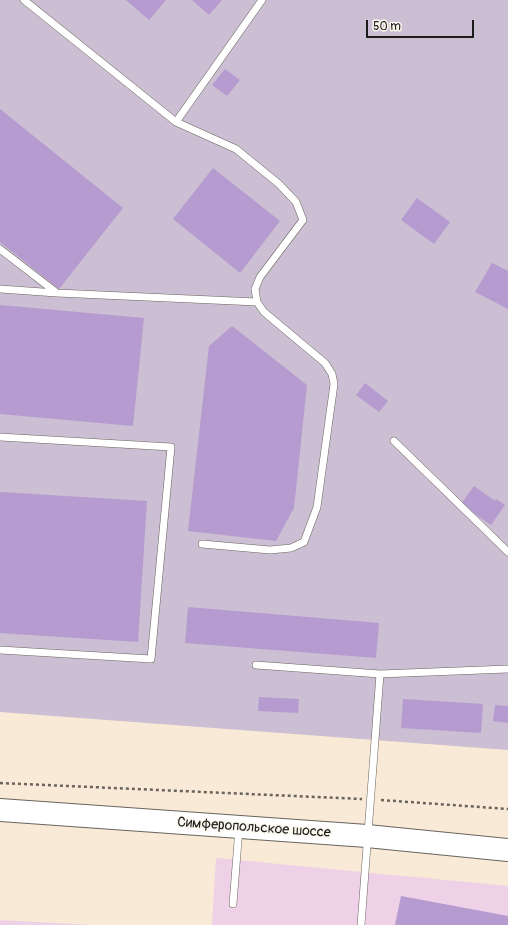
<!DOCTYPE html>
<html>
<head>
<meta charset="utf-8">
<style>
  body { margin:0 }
  #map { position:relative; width:508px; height:925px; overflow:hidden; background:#f8ead6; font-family:Pangolin,sans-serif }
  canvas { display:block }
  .scale { position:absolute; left:366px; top:20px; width:108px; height:18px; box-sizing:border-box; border:2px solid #1c1c1c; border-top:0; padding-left:5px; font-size:12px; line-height:14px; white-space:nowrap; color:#1c1c1c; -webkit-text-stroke:3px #fbf7ec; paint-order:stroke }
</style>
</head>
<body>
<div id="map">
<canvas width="508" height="925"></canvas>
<div class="scale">50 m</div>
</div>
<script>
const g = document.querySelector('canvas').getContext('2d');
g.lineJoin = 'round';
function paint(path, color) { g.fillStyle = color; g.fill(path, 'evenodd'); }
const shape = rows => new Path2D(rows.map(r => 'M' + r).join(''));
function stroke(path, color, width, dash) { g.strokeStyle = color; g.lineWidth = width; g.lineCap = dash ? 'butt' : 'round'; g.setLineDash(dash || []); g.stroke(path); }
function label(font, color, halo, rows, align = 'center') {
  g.font = font + ' Pangolin,sans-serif'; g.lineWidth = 3; g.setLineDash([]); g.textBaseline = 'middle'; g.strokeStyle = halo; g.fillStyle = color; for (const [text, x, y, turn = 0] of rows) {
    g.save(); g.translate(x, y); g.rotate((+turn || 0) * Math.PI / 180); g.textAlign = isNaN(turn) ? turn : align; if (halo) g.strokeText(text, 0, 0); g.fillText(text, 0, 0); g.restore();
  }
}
paint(shape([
  [216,858,508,886,508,925,212,925],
  [0,920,93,925,0,925]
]), '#eed0e7');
paint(shape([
  [0,0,508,0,508,750,0,712]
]), '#ccbed3');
paint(shape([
  [126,0,166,0,149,20],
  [192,0,222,0,209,15],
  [225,69,240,80,227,96,212,85],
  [0,109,123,208,59,289,0,242],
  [213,168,280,221,240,273,173,219],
  [417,198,450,222,434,244,401,220],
  [492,263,508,271,508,309,475,292],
  [0,305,144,318,133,426,0,414],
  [232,326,307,385,294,508,276,541,188,531,209,346],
  [365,383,388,401,379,412,356,395],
  [474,486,495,501,496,499,505,505,491,525,461,504],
  [0,492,147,501,138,642,0,633],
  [188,607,379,623,376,658,185,643],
  [259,697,299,699,298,713,258,711],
  [403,699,483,704,481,733,401,728],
  [495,705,508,706,508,723,493,721],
  [401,896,508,916,508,925,395,925]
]), '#b59bd0');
const lane = shape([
  [24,0,176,122,262,0],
  [176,122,236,149,279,184,296,202,303,220,260,277,255,289,257,302,264,312,325,363,332,374,334,384,317,507,304,542,291,548,270,550,202,544],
  [0,249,57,293,0,289],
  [57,293,257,302],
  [0,437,171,447,151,659,0,650],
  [394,441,508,552],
  [256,665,380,674,361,925],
  [380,674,508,669],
  [233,904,239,828]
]);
const primary = shape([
  [0,810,367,836,508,850]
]);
stroke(lane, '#69645d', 8);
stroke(primary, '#69645d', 24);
stroke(shape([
  [0,783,362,799],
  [381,800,508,809]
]), '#69645d', 2.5, [3, 3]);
stroke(lane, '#fff', 7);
stroke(primary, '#fff', 22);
label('14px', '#1c1c1c', '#fbf7ec', [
  ["Симферопольское шоссе",254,828,4]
]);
</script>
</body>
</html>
